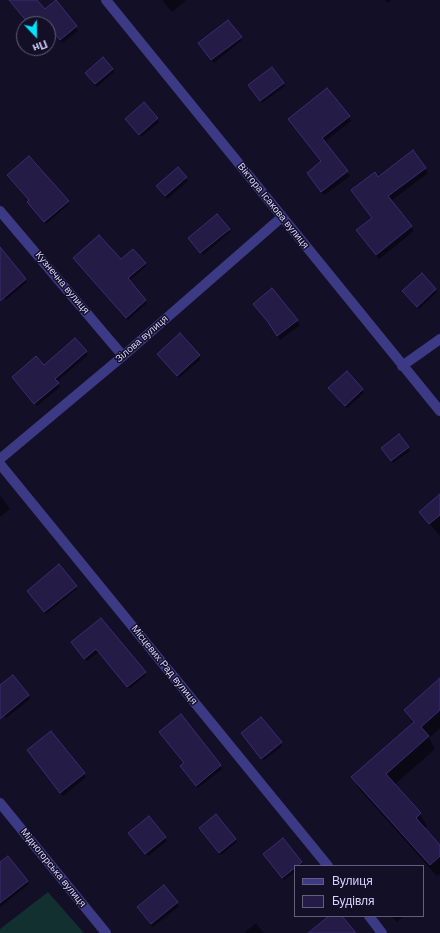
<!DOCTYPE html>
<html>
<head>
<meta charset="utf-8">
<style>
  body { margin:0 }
  #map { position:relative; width:440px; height:933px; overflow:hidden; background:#130f26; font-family:Helvetica,sans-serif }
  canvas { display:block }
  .legend { position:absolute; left:294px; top:865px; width:130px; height:52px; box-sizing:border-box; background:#130f26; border:1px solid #625e7d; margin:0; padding:5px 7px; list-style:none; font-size:12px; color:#d9d4ff }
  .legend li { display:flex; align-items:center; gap:8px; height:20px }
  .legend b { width:20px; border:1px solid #625e7d }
  .north { position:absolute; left:16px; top:16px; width:40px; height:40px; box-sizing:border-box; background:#130f26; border:1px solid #625e7d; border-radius:50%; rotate:158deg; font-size:11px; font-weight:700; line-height:16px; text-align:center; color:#d9d4ff }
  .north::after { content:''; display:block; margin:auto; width:14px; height:18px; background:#00e5ff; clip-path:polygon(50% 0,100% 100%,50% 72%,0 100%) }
</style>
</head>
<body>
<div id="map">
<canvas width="440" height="933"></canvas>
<ul class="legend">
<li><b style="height:5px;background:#3d3a85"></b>Вулиця</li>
<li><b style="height:11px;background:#241b47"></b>Будівля</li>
</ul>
<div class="north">Пн</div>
</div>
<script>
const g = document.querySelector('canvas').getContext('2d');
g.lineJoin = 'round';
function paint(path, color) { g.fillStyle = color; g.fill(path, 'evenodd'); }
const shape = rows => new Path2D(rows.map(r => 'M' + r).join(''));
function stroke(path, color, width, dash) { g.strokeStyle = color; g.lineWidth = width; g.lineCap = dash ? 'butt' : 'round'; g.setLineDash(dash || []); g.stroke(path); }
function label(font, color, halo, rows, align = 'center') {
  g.font = font + ' Helvetica,sans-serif'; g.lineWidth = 3; g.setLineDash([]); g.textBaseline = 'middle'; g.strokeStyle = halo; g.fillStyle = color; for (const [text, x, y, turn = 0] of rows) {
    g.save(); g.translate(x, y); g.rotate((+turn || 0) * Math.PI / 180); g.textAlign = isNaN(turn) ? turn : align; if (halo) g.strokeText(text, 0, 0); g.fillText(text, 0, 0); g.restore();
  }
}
paint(shape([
  [48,892,84,933,0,933,0,929]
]), '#12302f');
paint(shape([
  [10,0,36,0,45,11,56,2,78,31,62,43,53,31,48,35,48,24,28,24],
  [162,0,186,0,172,12],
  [385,0,391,0,387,3],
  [241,37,242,40,214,63,201,47],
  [112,69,114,72,97,87,86,73],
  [272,69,285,86,262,103,251,88],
  [144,103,159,122,141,137,128,122],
  [349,117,351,121,324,142,350,176,324,195,310,177,322,162,291,123],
  [425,168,428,173,391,201,414,231,379,259,360,235,373,219,378,178],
  [186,178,188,181,167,199,157,186],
  [68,201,69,204,46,224,30,205],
  [229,229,230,232,203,255,191,242],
  [0,250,27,282,6,300,0,292],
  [76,261,121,261,145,263,146,266,129,281,147,303,128,320],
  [272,289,300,325,280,340,272,326],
  [435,289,437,292,419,309,405,294],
  [75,339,88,355,56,382,60,387,37,406,15,380,43,366],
  [199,356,201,359,179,378,160,357],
  [347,372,364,393,347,408,331,391],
  [399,436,410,451,393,463,384,452],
  [0,495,10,509,0,517],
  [440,495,440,536,422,515],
  [76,586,77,589,46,614,30,594],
  [101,619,146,675,129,689,99,652,87,661,74,645],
  [13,676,30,699,6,718,0,710,0,687],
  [440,680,440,728,429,738,435,749,394,785,420,814,427,826,424,829,440,847,440,874,437,876,360,790,353,778,413,724,405,711],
  [181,715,222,769,198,788,183,769,185,763],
  [51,733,86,777,63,796,30,754],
  [244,736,281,743,282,746,263,761],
  [149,818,167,841,148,856,131,836],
  [202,831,235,839,237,842,221,855],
  [264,855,301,863,303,866,295,866,295,872,284,880],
  [0,863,29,884,0,907],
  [164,886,179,906,153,927,139,910],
  [391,916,404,916,397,922],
  [256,923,264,933,244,933]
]), '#0007');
const building = shape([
  [9,0,37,0,45,9,56,0,77,26,60,40,50,28,48,30,48,24,26,24,28,23,9,0],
  [228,20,242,37,211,60,198,43,228,20],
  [103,57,113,69,95,84,85,73,103,57],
  [272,67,284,83,260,101,248,85,272,67],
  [327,88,350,116,322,138,348,171,321,192,307,173,321,161,288,119,327,88],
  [144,102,158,118,139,135,125,119,144,102],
  [413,150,426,168,388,196,412,226,376,255,356,230,372,218,351,190,375,172,378,177,413,150],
  [29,156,69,201,44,222,27,202,29,200,7,175,29,156],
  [178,167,187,177,165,196,156,186,178,167],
  [217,214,230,229,200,253,188,238,217,214],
  [99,235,121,259,133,249,146,263,128,278,146,300,126,318,73,258,99,235],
  [0,247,26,279,0,301,0,247],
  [422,273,436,289,417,307,402,291,422,273],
  [272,288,298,320,277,336,268,322,253,304,272,288],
  [180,333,200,355,177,376,157,354,180,333],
  [75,338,87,351,55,379,59,383,34,404,12,377,36,356,44,365,75,338],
  [347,371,363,389,345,406,328,388,347,371],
  [399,434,409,447,391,461,381,448,399,434],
  [440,494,440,515,429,524,419,512,440,494],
  [59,564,77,586,44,612,27,591,59,564],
  [101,618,146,672,127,687,96,649,84,659,71,642,101,618],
  [13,675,29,695,0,719,0,685,13,675],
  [440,678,440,710,421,727,429,736,386,774,421,813,416,818,440,845,440,856,430,865,351,777,414,722,404,710,440,678],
  [181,714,221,765,196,786,180,766,184,763,159,732,181,714],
  [261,717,282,742,261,759,241,733,261,717],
  [51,731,85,773,60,793,27,750,51,731],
  [216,814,236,839,219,853,199,828,216,814],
  [149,816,166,837,145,854,128,833,149,816],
  [283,838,302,862,282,878,263,854,283,838],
  [8,856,28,881,0,903,0,862,8,856],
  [164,885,178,902,151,924,137,907,164,885],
  [329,916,342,916,356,933,308,933,329,916]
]);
paint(building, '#241b47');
stroke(building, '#3b2d73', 1);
stroke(shape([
  [106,0,440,411],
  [0,211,123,356],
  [402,366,440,339],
  [0,459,123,356,282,217],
  [0,464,328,866],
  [0,803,106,933],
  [369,916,382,933]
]), '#3d3a85', 10);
label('10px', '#d9d4ff', '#130f26', [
  ["Віктора Ісакова вулиця",273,206,51],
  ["Кузнечна вулиця",62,283,50],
  ["Зілова вулиця",142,339,-41],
  ["Місцевих Рад вулиця",164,665,51],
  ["Мідногорська вулиця",53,868,51]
]);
</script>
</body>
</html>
